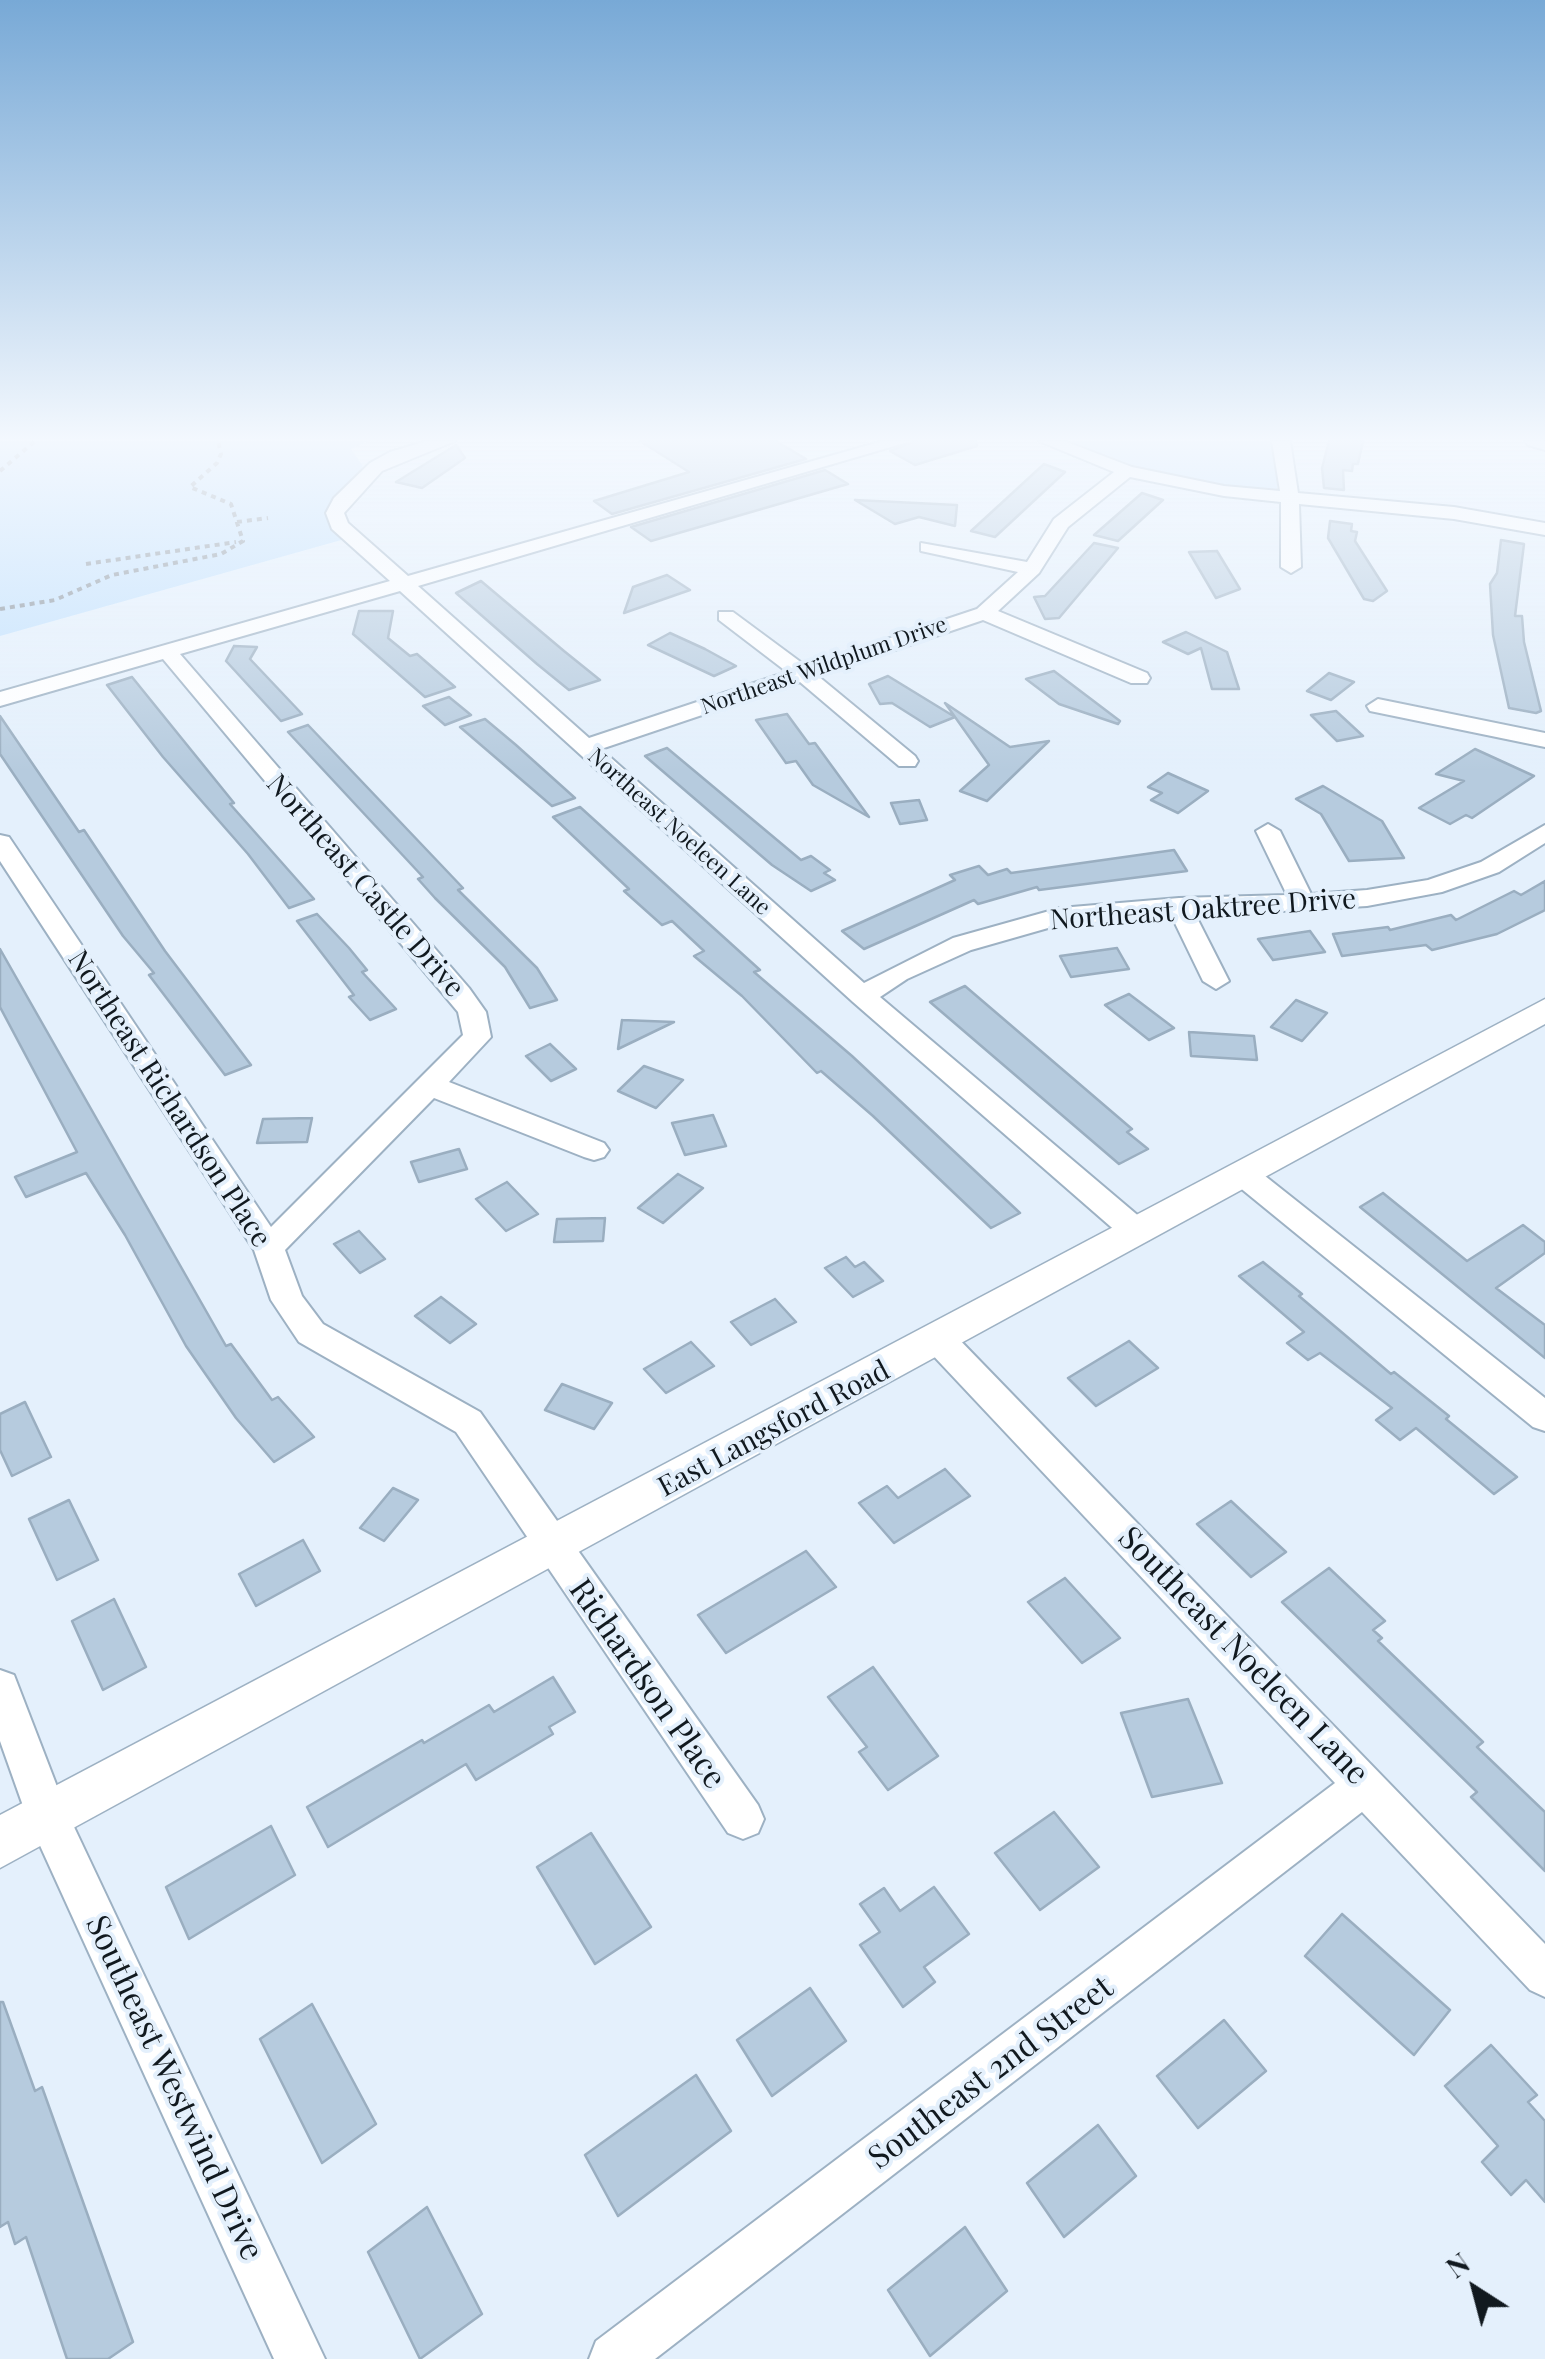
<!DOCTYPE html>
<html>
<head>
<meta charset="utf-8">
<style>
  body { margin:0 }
  #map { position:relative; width:1545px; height:2359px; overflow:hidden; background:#e4f0fc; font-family:"Playfair Display",serif }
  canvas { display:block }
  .north { position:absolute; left:1425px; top:2239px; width:100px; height:100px; -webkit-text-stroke:8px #e4f0fc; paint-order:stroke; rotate:324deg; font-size:28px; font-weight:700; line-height:40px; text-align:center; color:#11191f }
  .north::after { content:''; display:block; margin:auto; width:35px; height:45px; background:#11191f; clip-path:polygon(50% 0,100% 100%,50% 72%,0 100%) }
</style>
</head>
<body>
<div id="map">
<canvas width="1545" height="2359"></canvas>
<div class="north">N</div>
</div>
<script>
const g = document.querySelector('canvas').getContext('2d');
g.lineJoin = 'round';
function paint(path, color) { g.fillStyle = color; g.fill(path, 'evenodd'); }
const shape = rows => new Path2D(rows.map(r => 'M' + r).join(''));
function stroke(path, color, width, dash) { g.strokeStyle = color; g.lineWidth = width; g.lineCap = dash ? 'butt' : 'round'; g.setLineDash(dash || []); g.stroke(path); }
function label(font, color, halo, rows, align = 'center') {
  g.font = font + ' "Playfair Display",serif'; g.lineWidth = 8; g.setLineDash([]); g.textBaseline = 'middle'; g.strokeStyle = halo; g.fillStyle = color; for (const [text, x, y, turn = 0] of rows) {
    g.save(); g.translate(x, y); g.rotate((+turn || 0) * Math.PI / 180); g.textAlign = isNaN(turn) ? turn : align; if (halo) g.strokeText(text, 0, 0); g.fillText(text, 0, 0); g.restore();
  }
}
paint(shape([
  [0,441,368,441,351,449,363,466,340,502,352,537,0,636],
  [1058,441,1277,441,1277,490,1267,494,1142,472]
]), '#c0e0fd');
const building = shape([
  [640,441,776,441,806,459,612,514,594,501,689,472,640,441],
  [915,441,976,441,977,446,915,465,890,451,915,441],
  [1329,441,1363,441,1358,464,1353,464,1352,471,1343,470,1344,490,1324,488,1322,468,1329,441],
  [456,445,465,458,422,488,396,482,456,445],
  [1044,464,1065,472,995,537,971,531,1044,464],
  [825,470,848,484,651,541,631,527,825,470],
  [1142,493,1163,500,1118,541,1094,535,1142,493],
  [855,500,957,505,955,526,919,517,895,524,855,500],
  [1330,521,1352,524,1351,531,1357,532,1355,541,1387,591,1373,601,1364,599,1328,538,1330,521],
  [1501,540,1524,544,1515,616,1522,616,1524,642,1541,711,1536,713,1509,708,1493,635,1490,584,1497,573,1501,540],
  [1094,543,1118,548,1059,618,1045,619,1034,597,1045,596,1094,543],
  [1217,551,1240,589,1216,598,1189,552,1217,551],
  [667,575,690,590,624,613,633,587,667,575],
  [481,581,564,651,600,680,569,690,537,664,456,593,481,581],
  [359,611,393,611,388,638,410,656,417,654,455,687,425,697,353,634,359,611],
  [1186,632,1227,652,1239,689,1212,689,1201,648,1188,654,1163,642,1186,632],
  [670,633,705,649,736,666,714,676,648,645,670,633],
  [234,646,257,647,250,659,302,714,281,721,226,661,234,646],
  [1054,671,1120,721,1118,724,1059,704,1026,679,1054,671],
  [1329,673,1354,682,1331,700,1307,691,1329,673],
  [888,676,955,717,945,703,1010,747,1049,741,987,801,960,791,989,765,955,717,930,727,892,703,880,704,869,684,888,676],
  [132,677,234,803,230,804,314,899,289,908,248,854,163,757,107,685,132,677],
  [449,697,471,715,445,725,423,706,449,697],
  [1336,711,1363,736,1337,741,1311,715,1336,711],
  [787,714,809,744,815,743,869,817,813,785,796,761,786,763,756,720,787,714],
  [0,716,79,832,84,830,165,951,251,1065,225,1075,149,975,154,973,123,936,0,754,0,716],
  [485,719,516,745,575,798,552,806,460,727,485,719],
  [308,725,463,888,458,890,537,968,557,1000,530,1008,505,967,435,898,418,879,423,877,288,732,308,725],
  [667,748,801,860,811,856,830,870,824,873,835,880,811,891,772,865,645,756,667,748],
  [1475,749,1534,776,1472,818,1466,815,1450,824,1419,808,1464,781,1436,774,1475,749],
  [1168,773,1208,791,1178,813,1151,800,1162,793,1148,787,1168,773],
  [1323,786,1382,821,1404,858,1349,861,1321,814,1296,799,1323,786],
  [919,800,927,820,900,824,891,803,919,800],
  [580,807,760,970,754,972,852,1056,1020,1213,991,1228,873,1116,821,1071,817,1073,742,996,694,956,704,951,672,921,662,925,624,891,629,889,553,817,580,807],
  [1174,850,1187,871,1039,890,1037,887,978,904,974,900,864,949,842,931,955,880,950,875,979,866,988,875,1007,869,1011,873,1174,850],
  [1545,881,1545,910,1497,934,1432,950,1426,945,1342,956,1333,934,1388,927,1390,930,1451,915,1456,920,1514,891,1521,895,1545,881],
  [317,914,349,948,367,970,362,972,396,1009,370,1020,349,997,354,995,297,921,317,914],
  [1310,931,1325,952,1273,960,1258,939,1310,931],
  [1117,948,1129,969,1071,977,1060,956,1117,948],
  [0,949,226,1346,231,1344,272,1400,278,1397,314,1437,274,1462,236,1418,186,1346,125,1235,86,1173,26,1197,15,1177,77,1152,0,1007,0,949],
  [965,986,1132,1129,1127,1132,1148,1149,1119,1164,930,1002,965,986],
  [1129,994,1174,1028,1149,1040,1105,1005,1129,994],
  [1296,1000,1327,1013,1302,1041,1271,1027,1296,1000],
  [622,1020,674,1022,618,1049,622,1020],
  [1189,1032,1254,1036,1257,1060,1191,1056,1189,1032],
  [550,1044,576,1069,551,1081,526,1056,550,1044],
  [644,1066,683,1080,656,1108,618,1091,644,1066],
  [713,1115,726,1146,685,1155,672,1123,713,1115],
  [312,1118,307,1142,257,1143,263,1119,312,1118],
  [459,1149,467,1169,419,1182,411,1162,459,1149],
  [678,1174,703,1188,663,1223,638,1208,678,1174],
  [507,1182,538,1214,506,1231,476,1199,507,1182],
  [1383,1193,1467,1261,1523,1225,1545,1242,1545,1253,1496,1288,1545,1325,1545,1358,1360,1207,1383,1193],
  [605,1218,603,1241,554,1242,557,1219,605,1218],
  [359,1231,385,1259,360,1273,334,1244,359,1231],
  [846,1257,855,1267,864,1262,883,1281,853,1297,825,1268,846,1257],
  [1263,1262,1302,1294,1299,1296,1391,1374,1394,1372,1449,1416,1446,1419,1517,1477,1494,1494,1416,1428,1400,1440,1376,1420,1392,1408,1320,1353,1308,1360,1287,1343,1304,1332,1239,1276,1263,1262],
  [441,1297,476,1324,450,1343,415,1316,441,1297],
  [775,1299,796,1322,751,1345,731,1322,775,1299],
  [1129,1341,1158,1368,1096,1406,1068,1378,1129,1341],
  [691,1342,714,1366,666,1393,644,1369,691,1342],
  [562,1384,612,1403,594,1429,545,1410,562,1384],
  [25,1402,51,1457,12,1476,0,1450,0,1414,25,1402],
  [945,1469,970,1496,894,1543,859,1503,887,1486,898,1498,945,1469],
  [393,1488,418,1500,384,1541,360,1528,393,1488],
  [69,1500,98,1560,57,1580,29,1519,69,1500],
  [1231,1501,1286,1552,1251,1577,1197,1524,1231,1501],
  [303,1540,320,1571,256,1606,239,1574,303,1540],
  [806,1551,836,1587,726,1653,698,1615,806,1551],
  [1329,1568,1385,1621,1373,1630,1382,1638,1378,1641,1483,1742,1477,1747,1545,1812,1545,1871,1471,1797,1477,1792,1282,1602,1329,1568],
  [1065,1578,1120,1638,1082,1663,1028,1602,1065,1578],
  [114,1599,146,1667,103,1690,72,1621,114,1599],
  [873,1667,938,1756,888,1790,859,1752,867,1747,828,1697,873,1667],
  [553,1677,575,1712,549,1727,553,1734,476,1780,466,1764,328,1847,307,1807,422,1740,424,1743,489,1705,494,1712,553,1677],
  [1188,1699,1222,1783,1152,1797,1121,1713,1188,1699],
  [1054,1812,1099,1867,1040,1910,995,1853,1054,1812],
  [271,1826,295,1875,189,1939,166,1887,271,1826],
  [591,1833,651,1927,595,1964,537,1867,591,1833],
  [934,1887,969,1934,924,1967,935,1982,903,2007,860,1945,880,1932,860,1904,884,1888,900,1911,934,1887],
  [1342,1914,1450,2010,1414,2055,1305,1956,1342,1914],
  [810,1988,846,2041,772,2096,737,2040,810,1988],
  [0,2002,3,2002,35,2091,42,2087,133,2342,108,2359,67,2359,26,2237,15,2244,8,2222,0,2227,0,2002],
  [312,2004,376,2124,322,2163,260,2039,312,2004],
  [1224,2020,1266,2071,1198,2128,1157,2076,1224,2020],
  [1491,2045,1537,2095,1528,2102,1545,2121,1545,2202,1526,2180,1511,2195,1482,2162,1498,2146,1445,2086,1491,2045],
  [696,2075,731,2131,618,2216,585,2155,696,2075],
  [1098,2125,1136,2176,1064,2237,1027,2183,1098,2125],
  [427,2207,482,2314,420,2359,368,2252,427,2207],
  [965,2227,1007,2291,930,2356,888,2290,965,2227]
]);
paint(building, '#b6cbde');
stroke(building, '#9aaec0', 2.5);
const minor = shape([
  [427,441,455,441,382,471,344,513,348,523,408,576,883,441,911,441,418,586,589,738,787,672,719,620,719,612,733,612,806,666,977,609,1018,572,921,551,921,543,1027,562,1054,519,1114,472,1039,441,1064,441,1132,467,1224,486,1280,491,1272,441,1290,441,1298,493,1454,507,1545,523,1545,535,1454,519,1299,504,1301,567,1291,573,1281,567,1281,502,1224,496,1130,477,1068,527,1039,573,998,611,1147,673,1150,678,1147,683,1131,683,983,620,818,676,915,756,918,761,915,766,899,766,800,682,601,749,864,983,953,938,1060,908,1179,898,1287,895,1256,831,1268,824,1280,831,1311,894,1367,890,1428,880,1481,862,1545,825,1545,843,1499,872,1442,892,1367,906,1196,916,1229,981,1216,989,1203,981,1172,917,1062,924,971,950,907,979,880,997,1148,1224,1152,1232,1148,1240,1137,1243,1126,1240,853,1002,400,591,180,654,469,988,486,1012,491,1037,449,1082,604,1143,609,1150,604,1157,594,1160,584,1157,434,1098,285,1250,302,1296,323,1324,480,1412,758,1805,764,1819,758,1833,743,1839,728,1833,456,1432,299,1342,271,1300,254,1250,0,861,0,835,9,837,271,1227,463,1035,458,1012,163,659,0,706,0,692,390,581,332,529,326,513,334,498,370,463,390,452,427,441],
  [1525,441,1545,441,1545,450,1528,445,1525,441],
  [1378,699,1545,733,1545,747,1370,711,1367,706,1378,699],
  [1244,1164,1255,1168,1545,1398,1545,1431,1533,1427,1233,1182,1229,1175,1233,1168,1244,1164],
  [939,1327,951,1331,1545,1944,1545,1997,1530,1990,1362,1812,655,2359,589,2359,596,2341,1335,1783,927,1349,923,1340,927,1331,939,1327],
  [0,1670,14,1675,66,1810,325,2359,274,2359,27,1817,0,1741,0,1670]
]);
const tertiary = shape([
  [1545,999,1545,1024,0,1868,0,1815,1545,999]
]);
stroke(minor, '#9db1c3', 4);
stroke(tertiary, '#9db1c3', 3);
stroke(shape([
  [0,471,35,441],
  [237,522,268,518],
  [86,564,236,542],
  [0,609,55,600,112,575,221,554,243,541,231,504,190,487,217,463,221,454,218,441]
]), '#818b95', 4, [5, 5]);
paint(minor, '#fff');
paint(tertiary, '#fff');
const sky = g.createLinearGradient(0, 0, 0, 771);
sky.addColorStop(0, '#78a9d6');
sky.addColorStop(0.57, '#f3f8fe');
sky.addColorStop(1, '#f3f8fe00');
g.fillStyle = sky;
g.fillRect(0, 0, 1545, 771);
label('22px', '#11191f', '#e4f0fc', [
  ["Northeast Wildplum Drive",824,666,-19],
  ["Northeast Noeleen Lane",679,832,42]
]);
label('28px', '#11191f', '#e4f0fc', [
  ["Northeast Castle Drive",365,886,49],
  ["Northeast Oaktree Drive",1203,910,-4],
  ["Northeast Richardson Place",169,1099,57],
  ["East Langsford Road",774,1429,-28]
]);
label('32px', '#11191f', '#e4f0fc', [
  ["Southeast Noeleen Lane",1243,1656,46],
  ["Richardson Place",647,1684,55],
  ["Southeast 2nd Street",991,2073,-37],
  ["Southeast Westwind Drive",174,2088,65]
]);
</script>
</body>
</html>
